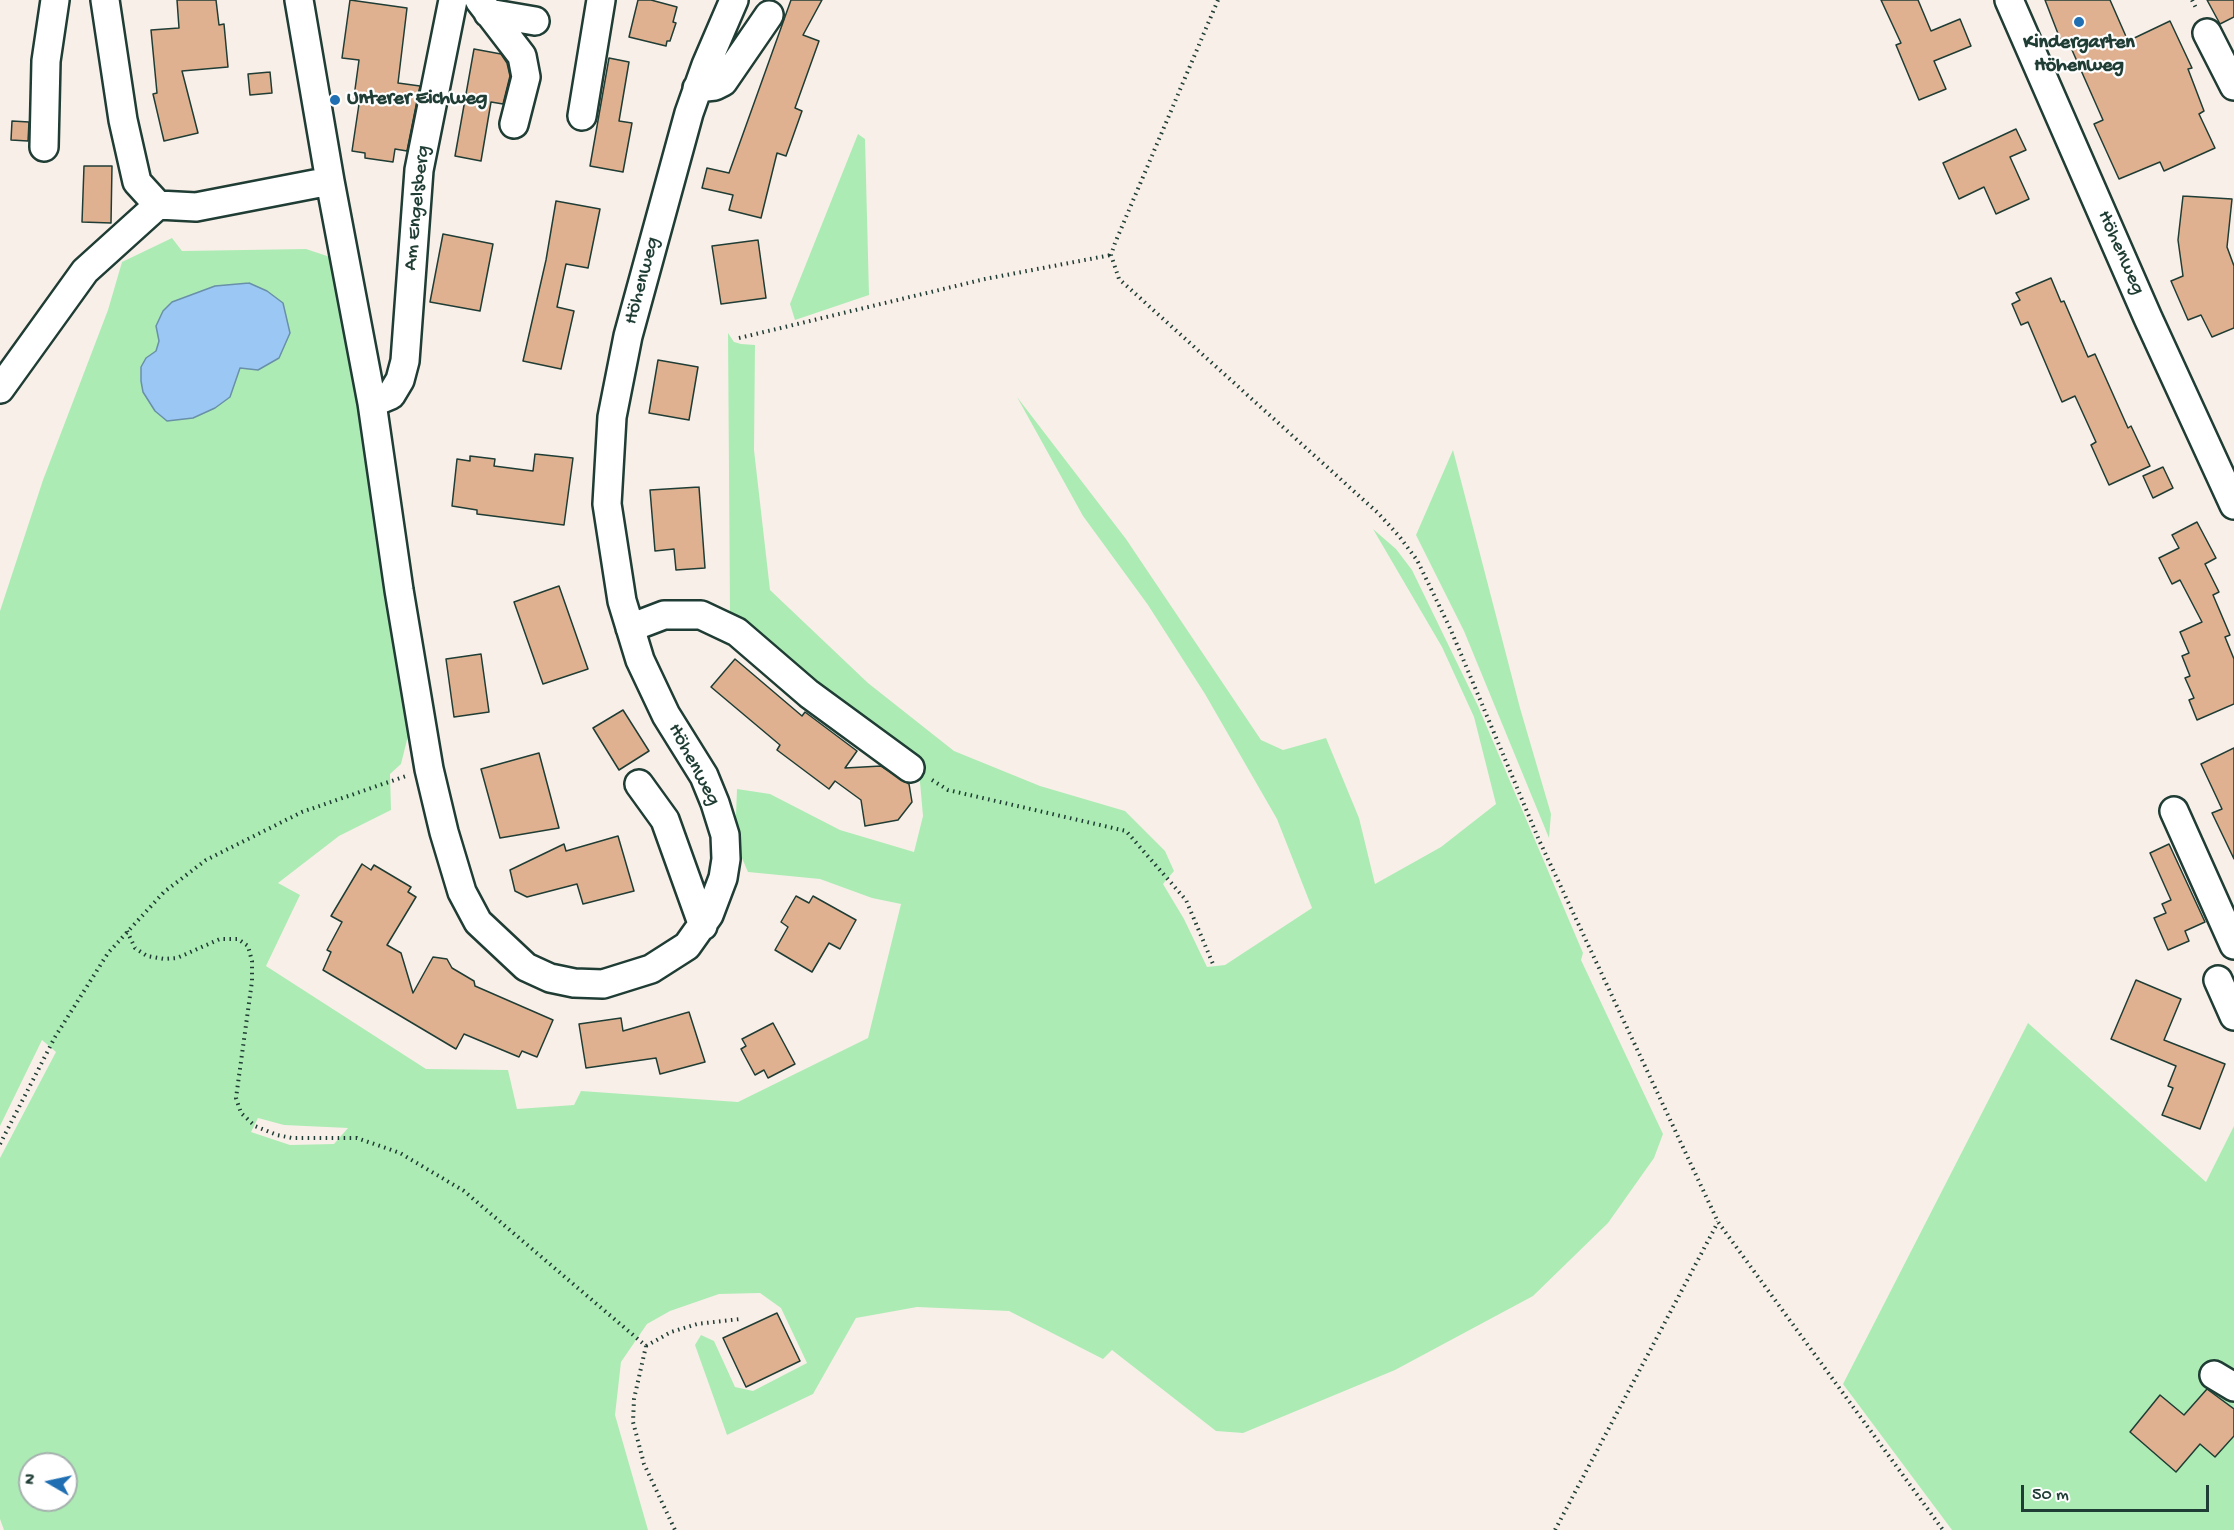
<!DOCTYPE html>
<html>
<head>
<meta charset="utf-8">
<style>
  body { margin:0 }
  #map { position:relative; width:2234px; height:1530px; overflow:hidden; background:#f9efe9; font-family:"Gochi Hand",sans-serif }
  canvas { display:block }
  .north { position:absolute; left:18px; top:1452px; width:60px; height:60px; box-sizing:border-box; background:#fff; border:2px solid #a5b1ae; border-radius:50%; rotate:279deg; font-size:16px; font-weight:700; line-height:24px; text-align:center; color:#1f3d34 }
  .north::after { content:''; display:block; margin:auto; width:21px; height:27px; background:#1f6fb2; clip-path:polygon(50% 0,100% 100%,50% 72%,0 100%) }
  .scale { position:absolute; left:2021px; top:1485px; width:188px; height:27px; box-sizing:border-box; border:3px solid #1f3d34; border-top:0; padding-left:8px; font-size:18px; line-height:21px; white-space:nowrap; color:#1f3d34; -webkit-text-stroke:4px #fff; paint-order:stroke }
</style>
</head>
<body>
<div id="map">
<canvas width="2234" height="1530"></canvas>
<div class="north">N</div>
<div class="scale">50 m</div>
</div>
<script>
const g = document.querySelector('canvas').getContext('2d');
g.lineJoin = 'round';
function paint(path, color) { g.fillStyle = color; g.fill(path, 'evenodd'); }
const shape = rows => new Path2D(rows.map(r => 'M' + r).join(''));
function stroke(path, color, width, dash) { g.strokeStyle = color; g.lineWidth = width; g.lineCap = dash ? 'butt' : 'round'; g.setLineDash(dash || []); g.stroke(path); }
function label(font, color, halo, rows, align = 'center') {
  g.font = font + ' "Gochi Hand",sans-serif'; g.lineWidth = 4.5; g.setLineDash([]); g.textBaseline = 'middle'; g.strokeStyle = halo; g.fillStyle = color; for (const [text, x, y, turn = 0] of rows) {
    g.save(); g.translate(x, y); g.rotate((+turn || 0) * Math.PI / 180); g.textAlign = isNaN(turn) ? turn : align; if (halo) g.strokeText(text, 0, 0); g.fillText(text, 0, 0); g.restore();
  }
}
paint(shape([
  [858,134,865,139,869,295,795,320,790,304],
  [172,238,182,251,306,249,330,257,358,402,409,732,401,764,390,774,391,810,339,836,278,883,300,895,266,966,426,1069,508,1070,517,1109,574,1105,581,1091,738,1102,868,1038,901,904,872,898,820,879,748,872,735,842,737,789,770,794,840,830,914,852,923,816,918,760,815,692,730,614,728,333,734,342,741,344,755,345,754,450,770,590,868,683,954,751,1040,786,1125,811,1165,851,1174,871,1163,884,1184,919,1207,967,1225,965,1312,908,1277,819,1205,694,1148,605,1083,516,1017,397,1126,539,1261,740,1283,750,1326,738,1359,818,1375,884,1441,847,1496,804,1474,717,1442,647,1373,529,1396,549,1412,570,1478,706,1583,953,1581,960,1663,1134,1654,1158,1608,1223,1533,1296,1395,1370,1243,1433,1216,1431,1112,1350,1103,1359,1009,1311,917,1307,856,1318,813,1394,727,1435,695,1345,701,1335,714,1341,735,1387,753,1391,807,1363,781,1308,760,1293,719,1294,670,1311,647,1324,621,1362,615,1415,648,1530,4,1530,0,1519,0,1158,56,1052,42,1040,0,1126,0,611,43,480,108,310,122,262],
  [157,326,258,370,240,368,230,397,146,358,156,351,159,341],
  [258,1118,284,1125,348,1128,334,1144,290,1145,251,1132],
  [30,1464,66,1464,66,1500,30,1500],
  [1453,450,1520,708,1551,814,1549,838,1464,631,1416,535],
  [2028,1023,2206,1182,2234,1126,2234,1530,1952,1530,1843,1384]
]), '#acecb4');
const water = shape([
  [249,283,267,291,283,303,290,333,279,358,258,370,240,368,230,397,215,408,193,418,167,421,155,411,143,392,141,381,141,367,146,358,156,351,159,341,156,326,163,311,172,302,215,286,249,283]
]);
paint(water, '#9bc7f5');
stroke(water, '#6990a8', 1.5);
const building = shape([
  [177,0,216,0,219,25,224,24,228,67,182,71,198,133,164,141,153,94,157,93,151,30,179,28,177,0],
  [350,0,407,8,398,83,420,86,407,151,395,149,393,162,365,158,365,153,352,151,359,104,353,104,359,60,342,58,350,0],
  [638,0,651,0,677,7,673,22,676,23,670,41,667,41,666,46,629,37,638,0],
  [791,0,822,0,803,35,819,41,795,108,802,111,786,156,777,153,761,218,729,210,733,195,702,188,707,168,729,173,791,0],
  [1881,0,1918,0,1931,31,1960,19,1971,46,1934,61,1946,89,1919,100,1896,45,1901,43,1881,0],
  [2045,0,2110,0,2128,41,2170,21,2192,68,2188,69,2204,111,2199,114,2215,148,2164,171,2160,162,2119,179,2094,124,2103,120,2068,41,2062,44,2045,0],
  [2207,0,2234,0,2234,17,2220,24,2207,0],
  [474,49,501,54,507,63,510,76,503,104,491,102,481,161,455,156,474,49],
  [609,58,629,62,619,121,632,123,623,172,590,166,609,58],
  [270,72,272,93,250,95,248,74,270,72],
  [12,121,29,122,28,141,11,140,12,121],
  [2016,129,2026,150,2010,157,2029,199,1996,214,1984,187,1959,199,1943,163,2016,129],
  [84,166,112,166,111,223,82,222,84,166],
  [2183,196,2232,199,2227,247,2234,266,2234,328,2212,337,2201,315,2188,320,2171,281,2183,276,2178,240,2183,196],
  [556,201,600,209,588,268,566,264,557,307,574,311,561,369,523,361,546,260,556,201],
  [443,234,493,244,480,311,430,302,443,234],
  [758,240,766,298,721,304,712,246,758,240],
  [2051,278,2061,302,2064,301,2088,357,2095,354,2128,428,2131,426,2150,466,2109,485,2091,445,2096,442,2075,396,2062,402,2028,322,2021,325,2012,304,2020,300,2016,293,2051,278],
  [658,360,698,367,689,420,649,413,658,360],
  [535,454,573,458,564,525,477,514,477,510,452,506,457,459,470,461,470,456,495,459,494,466,533,471,535,454],
  [2163,467,2173,488,2153,498,2143,476,2163,467],
  [699,487,705,568,676,570,674,549,655,551,650,490,699,487],
  [2197,522,2216,558,2205,564,2219,592,2213,595,2230,635,2225,637,2234,659,2234,704,2197,720,2189,700,2194,698,2185,678,2190,676,2182,656,2189,653,2180,632,2202,622,2180,580,2172,584,2159,558,2179,548,2172,535,2197,522],
  [559,586,588,669,543,684,514,602,559,586],
  [481,654,489,712,454,717,446,659,481,654],
  [735,659,802,716,805,712,857,751,845,768,881,766,909,784,912,802,898,820,865,826,861,800,835,781,829,789,777,750,780,745,711,687,735,659],
  [623,710,649,751,619,770,593,728,623,710],
  [2234,748,2234,859,2212,813,2222,809,2201,764,2234,748],
  [539,753,559,828,500,838,481,769,539,753],
  [618,836,634,891,583,904,577,884,527,897,515,891,510,870,564,844,566,851,618,836],
  [2169,844,2205,922,2185,931,2189,941,2168,950,2154,918,2166,913,2162,904,2171,900,2150,853,2169,844],
  [362,864,371,870,374,865,411,887,408,892,416,897,387,945,401,953,413,993,433,957,447,959,452,968,474,981,475,986,553,1020,537,1057,522,1051,519,1057,464,1034,456,1049,323,970,331,952,327,950,342,922,331,916,362,864],
  [796,896,809,903,813,896,856,920,840,949,829,943,812,972,775,950,788,927,781,922,796,896],
  [2136,980,2181,999,2164,1040,2225,1064,2200,1129,2162,1115,2173,1088,2168,1086,2176,1066,2111,1039,2136,980],
  [689,1012,705,1062,660,1074,656,1058,586,1068,579,1024,621,1018,623,1031,689,1012],
  [773,1023,795,1064,768,1078,764,1070,755,1075,741,1049,746,1046,742,1039,773,1023],
  [777,1313,800,1361,746,1387,723,1338,777,1313],
  [2207,1389,2234,1409,2234,1436,2215,1457,2200,1444,2176,1472,2130,1432,2160,1395,2184,1415,2207,1389]
]);
paint(building, '#e0b191');
stroke(building, '#1f3d34', 1.5);
const minor = shape([
  [105,0,123,120,137,182,158,205,196,207,330,181],
  [299,0,330,181,372,403,399,590,429,769,444,832,462,892,478,922,526,967,550,978,574,983,603,984,651,969,687,946,709,915,723,878,726,859,725,835,715,803,704,776,666,715,640,660,622,601,607,504,612,417,628,336,689,113,706,65,734,0],
  [479,0,522,56,526,77,514,124],
  [2009,0,2148,318,2234,505],
  [488,13,535,21],
  [2207,33,2234,86],
  [697,88,715,86,723,82,769,15],
  [582,116,601,0],
  [44,147,46,61,55,0],
  [0,389,85,271,158,205],
  [372,403,391,395,400,380,405,361,419,170,453,0],
  [630,628,664,615,701,615,737,632,809,694,910,768],
  [639,784,665,820,703,926],
  [2174,811,2234,945],
  [2218,980,2234,1016],
  [2214,1375,2234,1387]
]);
stroke(minor, '#1f3d34', 32);
stroke(shape([
  [1218,0,1115,243,1111,255,1119,279,1378,513,1399,536,1417,560,1450,628,1539,840,1718,1222,1943,1530],
  [2192,0,2197,10],
  [739,338,985,279,1111,255],
  [932,780,948,790,1126,831,1186,900,1213,964],
  [127,931,135,948,147,956,164,959,177,958,220,939,238,939,248,946,252,961,252,981,236,1098,241,1113,255,1126,277,1135,292,1138,357,1138,400,1153,464,1191,646,1346,634,1399,633,1422,644,1464,675,1530],
  [0,1144,55,1037,108,953,164,892,206,860,302,812,406,776],
  [646,1346,671,1332,697,1324,740,1319],
  [1555,1530,1718,1222]
]), '#1f3d34', 4, [1.5, 4.5]);
stroke(minor, '#fff', 27);
for (const [x, y, r, color] of [
  [2079,22,6,"#1f6fb2"],
  [335,100,6,"#1f6fb2"]
]) { const dot = new Path2D(); dot.arc(x, y, r, 0, 2 * Math.PI); g.fillStyle = color; g.fill(dot); stroke(dot, '#fff', 2); }
label('bold 20px', '#1f3d34', '#fff', [
  ["Kindergarten",2079,44],
  ["Höhenweg",2079,67],
  ["Unterer Eichweg",347,100,"left"]
]);
label('20px', '#1f3d34', '#fff', [
  ["Am Engelsberg",418,208,-84],
  ["Höhenweg",2120,253,66],
  ["Höhenweg",643,281,-75],
  ["Höhenweg",693,765,62]
]);
</script>
</body>
</html>
